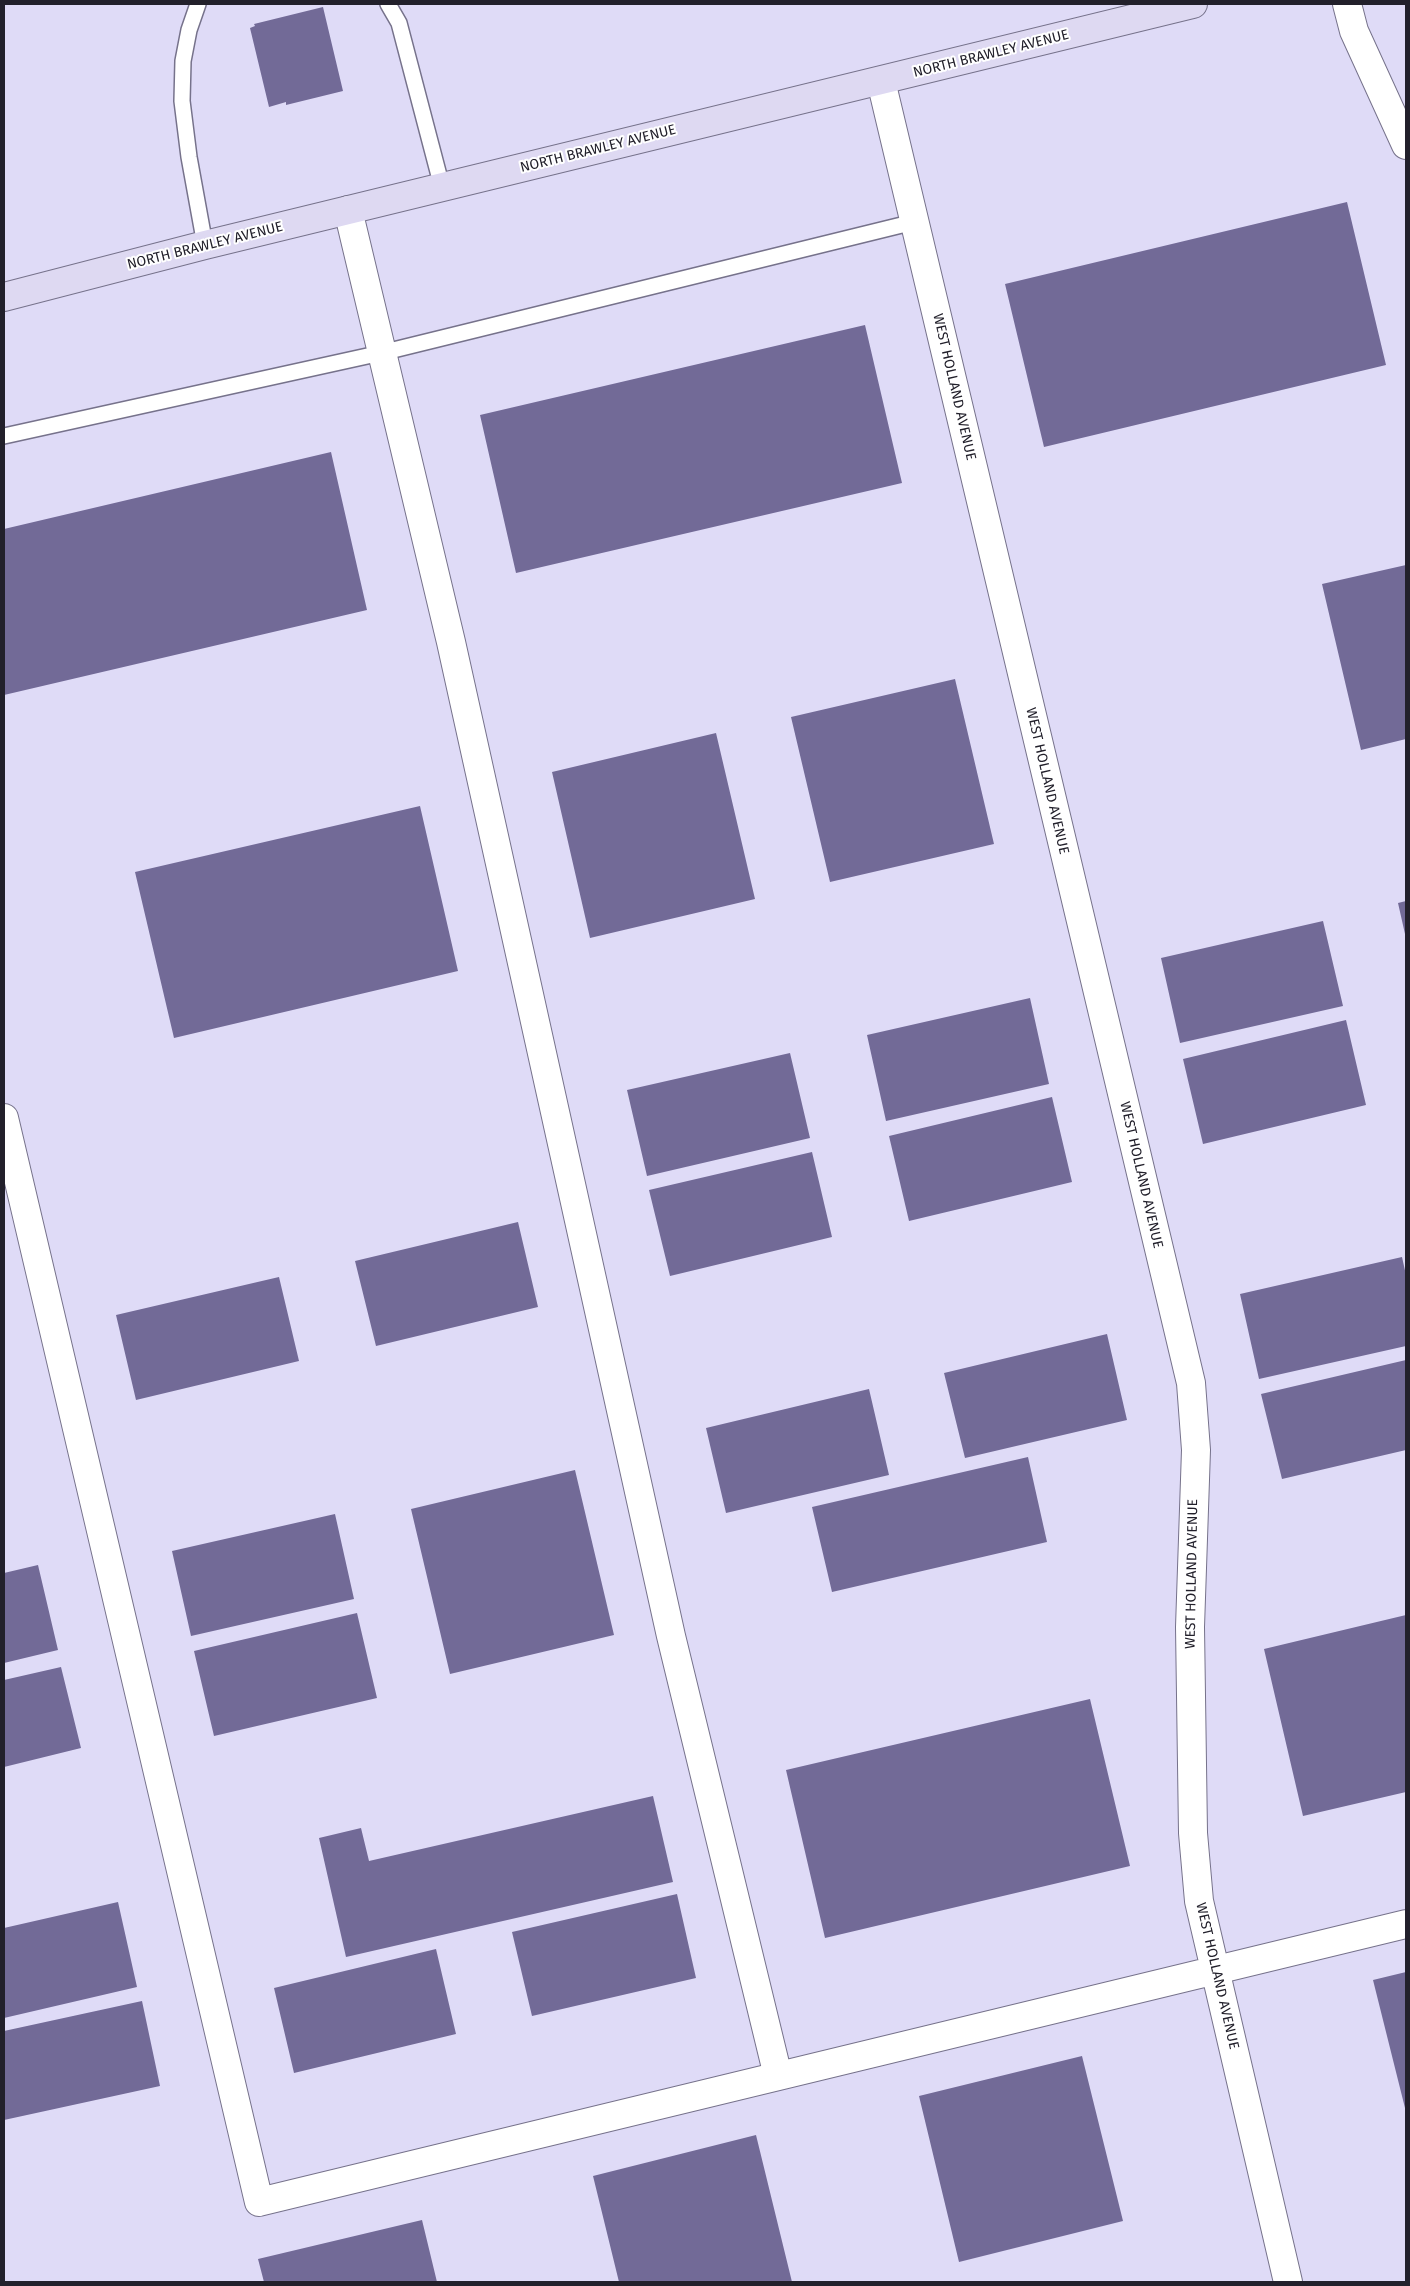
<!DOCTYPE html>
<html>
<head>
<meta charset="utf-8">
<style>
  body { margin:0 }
  #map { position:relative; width:1410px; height:2286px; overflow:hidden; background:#dfdbf7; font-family:"Fira Sans",sans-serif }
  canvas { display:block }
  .frame { position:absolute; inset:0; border:5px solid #22202b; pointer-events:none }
</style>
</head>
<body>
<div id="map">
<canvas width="1410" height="2286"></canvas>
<div class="frame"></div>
</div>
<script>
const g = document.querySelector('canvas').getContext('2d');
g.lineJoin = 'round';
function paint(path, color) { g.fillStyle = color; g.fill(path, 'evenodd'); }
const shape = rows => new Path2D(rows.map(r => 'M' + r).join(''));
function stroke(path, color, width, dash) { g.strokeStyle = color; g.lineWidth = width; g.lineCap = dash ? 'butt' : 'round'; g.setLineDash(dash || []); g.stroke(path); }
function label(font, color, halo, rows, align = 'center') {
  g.font = font + ' "Fira Sans",sans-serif'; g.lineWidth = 4; g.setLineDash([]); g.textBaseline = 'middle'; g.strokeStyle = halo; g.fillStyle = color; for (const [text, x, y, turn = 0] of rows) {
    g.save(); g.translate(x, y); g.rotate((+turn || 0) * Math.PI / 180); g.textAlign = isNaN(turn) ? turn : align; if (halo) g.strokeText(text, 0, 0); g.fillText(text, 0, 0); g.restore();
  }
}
paint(shape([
  [323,7,343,91,286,105,286,102,269,107,250,28,255,26,254,24],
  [1347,202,1386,365,1044,447,1005,284],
  [865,325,902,483,516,573,480,415],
  [331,452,367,610,4,695,4,529],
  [1406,565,1406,739,1361,750,1322,584],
  [955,679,994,844,830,882,791,717],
  [716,733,755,899,590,938,552,772],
  [420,806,458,971,174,1038,135,872],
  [1406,901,1406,934,1405,934,1398,903],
  [1323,921,1343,1006,1180,1043,1161,958],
  [1030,998,1049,1084,886,1121,867,1035],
  [1346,1020,1366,1105,1203,1144,1183,1059],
  [790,1053,810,1138,647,1176,627,1090],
  [1052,1097,1072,1182,909,1221,889,1136],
  [812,1152,832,1237,670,1276,649,1190],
  [518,1222,538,1307,376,1346,355,1261],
  [1402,1257,1406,1275,1406,1346,1259,1379,1240,1294],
  [279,1277,299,1361,136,1400,116,1315],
  [1107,1334,1127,1420,965,1458,944,1373],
  [1406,1360,1406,1450,1282,1479,1261,1394],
  [869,1389,889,1475,726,1513,706,1428],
  [1028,1457,1047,1542,832,1592,812,1507],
  [575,1470,614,1635,450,1674,411,1509],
  [335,1514,354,1599,191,1636,172,1551],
  [38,1565,58,1650,4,1663,4,1573],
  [357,1613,377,1698,214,1736,194,1651],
  [1406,1615,1406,1792,1303,1816,1264,1649],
  [61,1667,81,1748,4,1767,4,1680],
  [1090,1699,1130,1866,825,1938,786,1770],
  [653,1796,673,1882,346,1957,319,1838,361,1828,369,1861],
  [677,1894,696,1978,532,2016,512,1932],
  [118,1902,137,1987,4,2018,4,1928],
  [436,1949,456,2034,294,2073,274,1988],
  [1406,1972,1406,2112,1373,1980],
  [142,2001,160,2086,4,2120,4,2031],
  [1082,2056,1123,2221,959,2262,919,2096],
  [756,2135,792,2282,619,2282,593,2176],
  [422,2220,437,2282,264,2282,258,2259]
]), '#726a97');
const service = shape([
  [198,4,189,30,183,61,182,101,189,157,205,245],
  [388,4,399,23,442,187],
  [4,436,381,353,914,222]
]);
const minor = shape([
  [1347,4,1354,31,1406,145],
  [881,81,1191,1383,1196,1450,1190,1627,1193,1833,1199,1901,1288,2282],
  [348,210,451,642,671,1636,778,2076],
  [4,1118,259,2202,1406,1924]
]);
const secondary = shape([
  [4,297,205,245,1193,4]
]);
stroke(service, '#76728b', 18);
stroke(minor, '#76728b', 30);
stroke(secondary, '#76728b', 30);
stroke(service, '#fff', 15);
stroke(minor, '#fff', 28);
stroke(secondary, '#ded9f2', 28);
label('14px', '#22202b', '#fff', [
  ["NORTH BRAWLEY AVENUE",991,54,-14],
  ["NORTH BRAWLEY AVENUE",598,149,-14],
  ["NORTH BRAWLEY AVENUE",205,246,-14],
  ["WEST HOLLAND AVENUE",954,387,77],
  ["WEST HOLLAND AVENUE",1047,781,77],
  ["WEST HOLLAND AVENUE",1141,1175,77],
  ["WEST HOLLAND AVENUE",1192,1574,-89],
  ["WEST HOLLAND AVENUE",1217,1976,77]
]);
</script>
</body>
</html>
